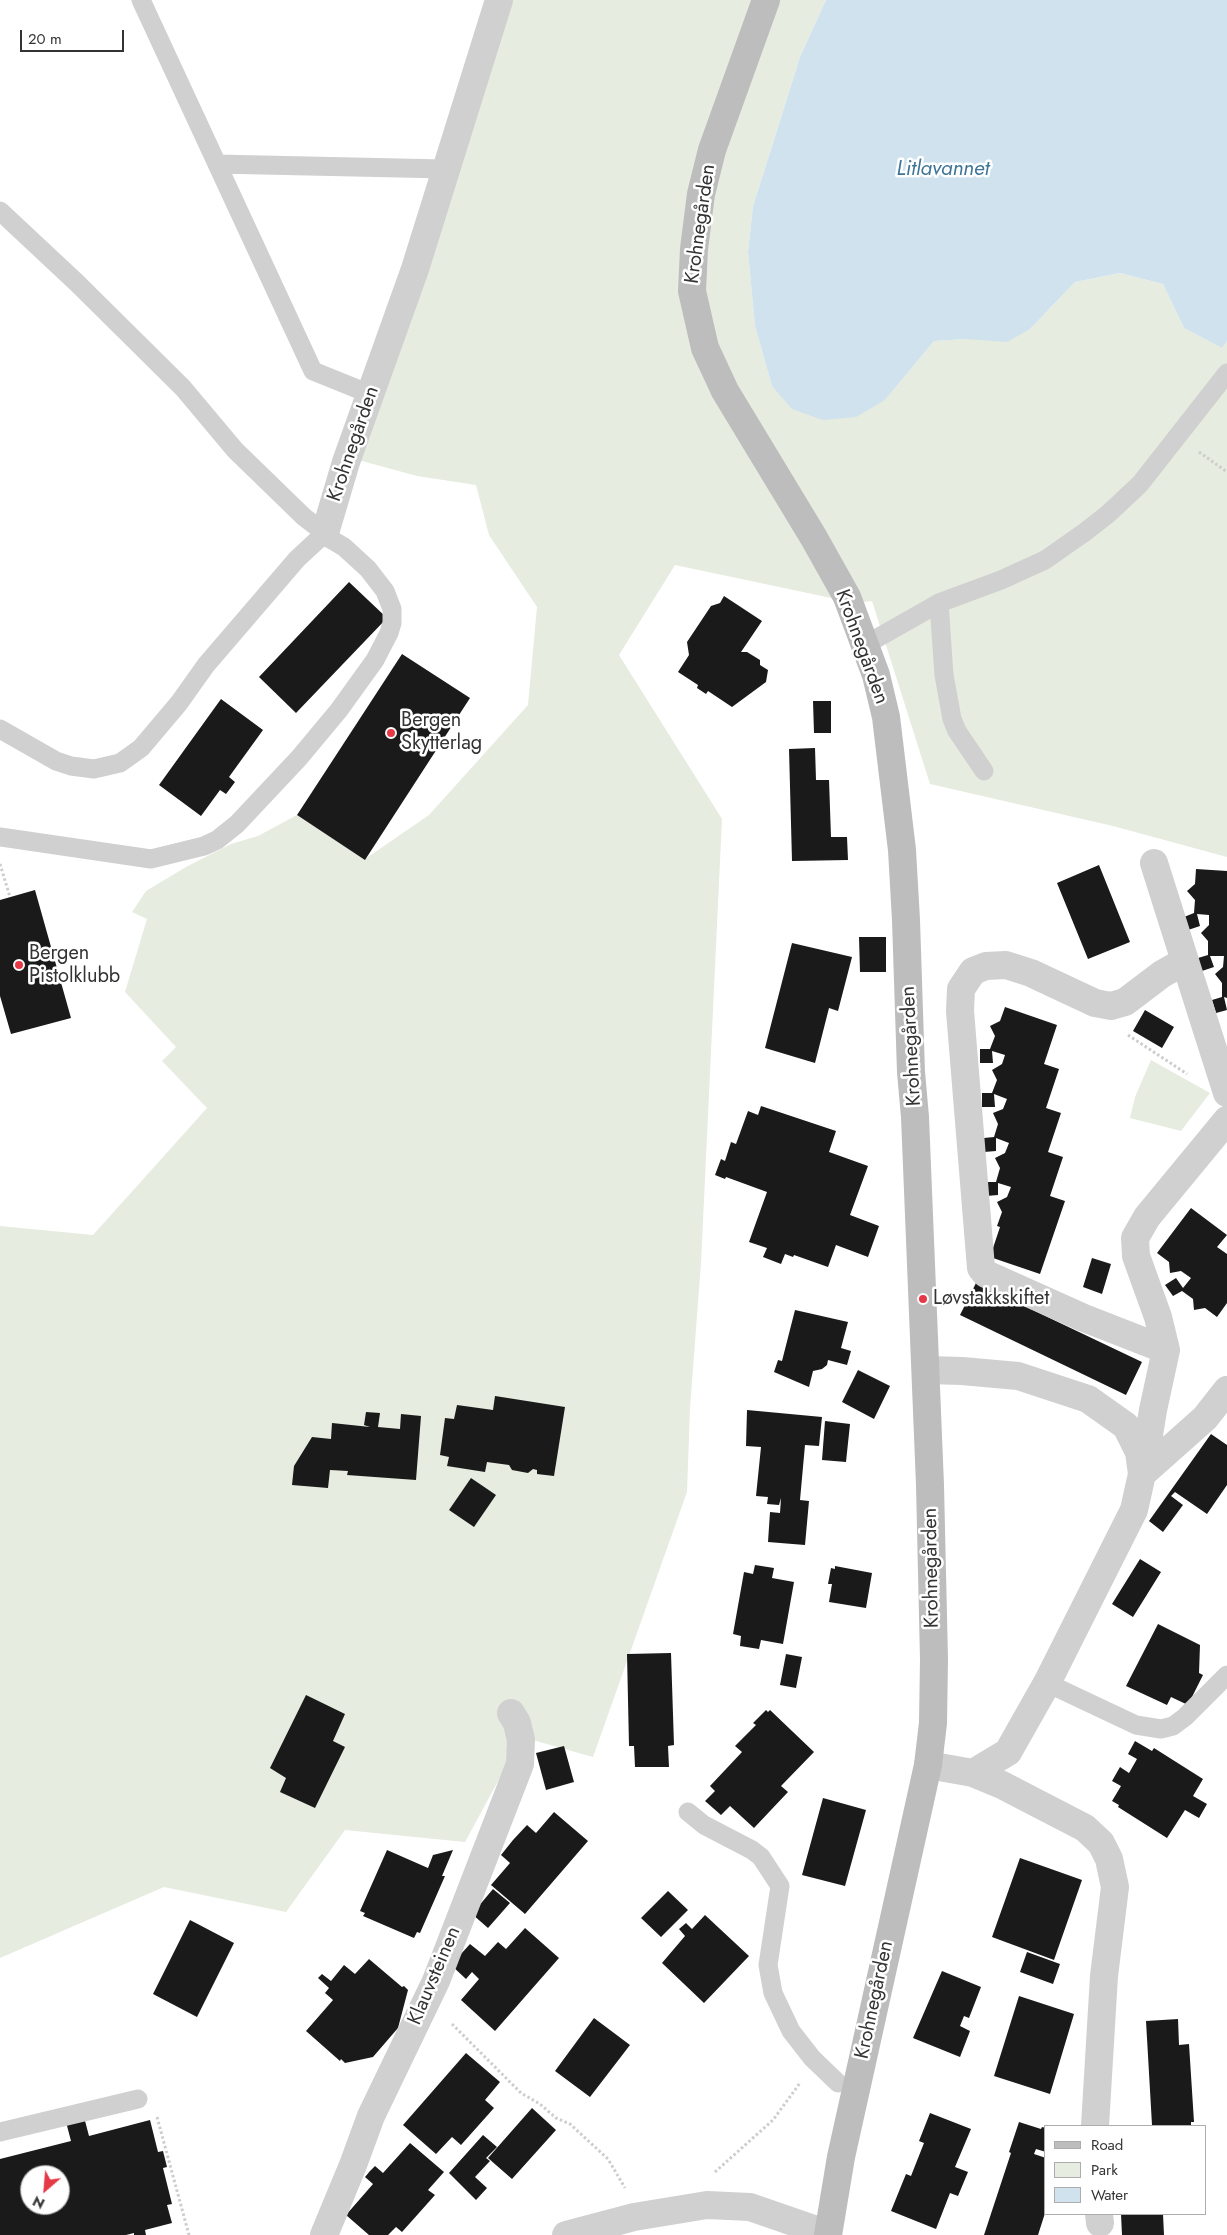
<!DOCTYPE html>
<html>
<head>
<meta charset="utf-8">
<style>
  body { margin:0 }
  #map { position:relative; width:1227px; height:2235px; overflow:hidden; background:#fff; font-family:Jost,sans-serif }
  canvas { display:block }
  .legend { position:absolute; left:1044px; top:2125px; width:162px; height:90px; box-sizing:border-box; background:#fff; border:1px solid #adadad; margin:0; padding:6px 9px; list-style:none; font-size:15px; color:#333 }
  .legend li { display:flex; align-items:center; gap:10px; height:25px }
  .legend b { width:25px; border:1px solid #adadad }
  .north { position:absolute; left:20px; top:2165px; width:50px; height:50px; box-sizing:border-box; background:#fff; border:1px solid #adadad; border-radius:50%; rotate:207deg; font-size:14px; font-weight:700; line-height:20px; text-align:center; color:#333 }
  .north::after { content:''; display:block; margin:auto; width:18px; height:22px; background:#e63946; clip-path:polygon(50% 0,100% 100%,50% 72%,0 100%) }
  .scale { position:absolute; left:20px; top:30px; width:104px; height:22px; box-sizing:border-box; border:2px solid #333; border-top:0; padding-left:6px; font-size:15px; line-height:18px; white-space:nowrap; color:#333; -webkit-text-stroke:4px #fff; paint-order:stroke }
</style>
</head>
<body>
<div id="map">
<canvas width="1227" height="2235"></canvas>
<ul class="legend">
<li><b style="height:6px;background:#bdbdbd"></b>Road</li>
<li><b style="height:14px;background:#e6ecdf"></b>Park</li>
<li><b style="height:14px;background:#cfe2ee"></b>Water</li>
</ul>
<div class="north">N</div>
<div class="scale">20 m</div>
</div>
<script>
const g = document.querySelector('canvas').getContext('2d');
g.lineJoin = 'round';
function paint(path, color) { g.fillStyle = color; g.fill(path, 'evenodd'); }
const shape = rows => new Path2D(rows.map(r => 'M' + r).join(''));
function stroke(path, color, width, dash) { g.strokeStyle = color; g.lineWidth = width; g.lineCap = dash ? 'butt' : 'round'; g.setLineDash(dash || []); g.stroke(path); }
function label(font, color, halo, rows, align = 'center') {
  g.font = font + ' Jost,sans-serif'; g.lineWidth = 5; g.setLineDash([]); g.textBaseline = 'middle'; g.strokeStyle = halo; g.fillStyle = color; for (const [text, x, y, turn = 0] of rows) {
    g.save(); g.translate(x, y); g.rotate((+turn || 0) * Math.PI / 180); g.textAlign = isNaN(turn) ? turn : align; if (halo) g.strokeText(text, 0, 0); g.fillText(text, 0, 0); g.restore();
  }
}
paint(shape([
  [506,0,826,0,800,57,753,206,748,252,755,326,772,386,885,400,934,341,965,339,1030,329,1075,282,1120,273,1163,284,1184,328,1222,348,1227,341,1227,857,1113,826,930,784,872,601,855,603,675,565,619,655,722,819,701,1263,690,1408,687,1492,593,1757,522,1737,465,1842,345,1830,286,1912,164,1887,0,1958,0,1226,93,1235,207,1108,162,1061,176,1047,125,992,147,919,132,912,146,891,186,867,231,844,258,836,297,815,365,859,429,815,528,705,537,607,489,535,476,485,417,476,351,458],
  [1151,1060,1210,1093,1181,1131,1130,1118,1135,1097]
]), '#e6ecdf');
paint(shape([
  [826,0,1227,0,1227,341,1222,348,1184,328,1163,284,1120,273,1075,282,1030,329,1007,342,965,339,934,341,885,400,856,417,823,420,792,409,772,386,755,326,748,252,753,206,773,143,800,57]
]), '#cfe2ee');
paint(shape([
  [349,582,387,618,296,713,259,677],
  [724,596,762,621,741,652,747,652,760,660,760,665,768,670,766,682,732,707,708,691,706,694,697,688,698,685,678,672,689,655,687,642,711,606,720,603],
  [402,654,470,698,365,860,297,815],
  [221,699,263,730,229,777,235,782,226,794,220,790,201,816,159,785],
  [813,701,831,701,831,733,814,733],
  [815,748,816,780,829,780,831,837,847,837,848,860,792,861,789,749],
  [1099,865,1130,942,1088,959,1057,883],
  [1196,869,1227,871,1227,998,1224,997,1227,1010,1216,1013,1212,1000,1222,997,1222,983,1215,974,1223,967,1224,956,1210,956,1214,967,1202,971,1198,958,1208,955,1208,941,1201,933,1209,925,1209,915,1197,914,1200,926,1188,930,1184,917,1194,913,1195,900,1187,891,1195,884],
  [35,890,71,1018,11,1034,0,996,0,900],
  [859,937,886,937,886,972,860,972],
  [792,943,852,957,838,1011,829,1008,815,1063,765,1048],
  [1005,1007,1057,1025,1044,1064,1059,1069,1046,1108,1061,1113,1048,1152,1063,1157,1050,1196,1065,1201,1040,1274,990,1257,1000,1227,997,1226,1002,1212,997,1202,1007,1197,1011,1187,998,1183,998,1195,986,1196,986,1182,996,1182,1000,1168,995,1158,1005,1153,1009,1143,996,1138,996,1151,984,1152,984,1138,994,1137,998,1124,993,1113,1003,1109,1007,1099,994,1094,995,1107,982,1107,982,1093,992,1093,997,1080,992,1070,1002,1064,1005,1055,992,1051,993,1063,980,1063,980,1049,990,1049,995,1036,990,1026,1000,1021],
  [1145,1010,1174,1027,1162,1048,1133,1031],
  [761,1106,836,1131,829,1152,868,1166,850,1215,879,1226,868,1257,836,1245,828,1267,794,1255,793,1257,785,1254,781,1264,763,1257,767,1248,749,1242,767,1192,726,1177,725,1179,715,1175,721,1159,725,1161,731,1142,736,1144,748,1111,758,1115],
  [1191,1208,1227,1235,1217,1247,1227,1254,1227,1303,1217,1317,1205,1308,1194,1310,1193,1299,1182,1291,1173,1296,1165,1285,1176,1278,1183,1288,1191,1278,1181,1271,1170,1273,1169,1262,1157,1253],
  [1092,1258,1111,1264,1102,1294,1083,1287],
  [976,1283,1142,1362,1126,1395,960,1315],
  [795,1310,848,1322,841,1348,851,1351,847,1365,828,1360,827,1365,822,1369,813,1371,809,1387,774,1372,778,1360,782,1361],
  [858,1370,890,1386,874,1419,842,1402],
  [495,1396,565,1407,554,1476,537,1474,537,1470,533,1469,528,1473,512,1470,509,1465,487,1462,485,1472,447,1466,449,1457,440,1455,445,1418,454,1419,457,1405,493,1410],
  [747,1410,822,1417,819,1446,805,1445,800,1500,809,1501,805,1545,768,1542,770,1512,780,1513,781,1498,779,1505,767,1504,768,1497,756,1496,761,1447,746,1446],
  [366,1412,380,1413,378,1427,400,1429,401,1414,421,1416,416,1480,347,1475,348,1471,330,1470,328,1488,292,1485,294,1466,312,1437,331,1439,332,1423,370,1427,364,1425],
  [825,1421,850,1424,846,1462,822,1460],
  [1211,1434,1227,1445,1227,1485,1207,1514,1175,1492,1171,1496,1183,1505,1163,1532,1149,1521],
  [471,1478,496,1495,474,1527,449,1510],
  [1140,1559,1161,1572,1133,1617,1112,1604],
  [755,1565,774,1568,772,1578,794,1582,783,1644,761,1640,759,1649,740,1646,741,1636,733,1634,744,1572,753,1574],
  [835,1566,872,1573,866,1608,829,1602,832,1584,828,1584,831,1568,835,1569],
  [1158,1624,1200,1645,1199,1673,1203,1675,1188,1705,1171,1697,1167,1705,1126,1686],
  [671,1653,674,1745,668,1746,669,1767,635,1767,634,1746,629,1746,627,1654],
  [786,1654,802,1657,796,1688,780,1685],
  [306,1695,345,1714,333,1741,345,1747,315,1808,280,1792,286,1778,270,1768],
  [766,1710,768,1712,770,1710,814,1752,781,1786,788,1792,754,1828,730,1806,721,1815,705,1801,715,1791,710,1786,742,1752,735,1746,756,1725,753,1723],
  [1135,1741,1152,1751,1154,1748,1203,1779,1193,1796,1207,1804,1199,1818,1185,1810,1167,1838,1118,1807,1119,1805,1112,1801,1121,1786,1112,1781,1120,1767,1129,1773,1137,1759,1128,1754],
  [564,1746,574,1782,546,1790,536,1753],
  [823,1798,866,1810,845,1886,802,1875],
  [554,1812,588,1841,525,1914,491,1885,510,1863,501,1855,513,1840,527,1825,536,1833],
  [387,1850,428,1868,433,1855,453,1850,442,1876,445,1876,420,1933,417,1932,414,1938,363,1916,365,1913,360,1911],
  [1020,1858,1082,1880,1054,1960,992,1937],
  [493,1889,510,1903,488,1928,472,1914],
  [668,1891,688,1910,661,1937,641,1918],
  [705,1915,749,1956,704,2003,662,1963,685,1936,679,1929,686,1923,692,1929],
  [190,1920,234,1943,197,2017,153,1994],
  [525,1928,559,1958,495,2031,461,2000,479,1979,472,1972,466,1979,451,1965,470,1944,485,1956,498,1942,506,1949],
  [1027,1952,1060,1964,1053,1984,1020,1972],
  [369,1959,402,1987,404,1986,408,1990,398,2028,373,2057,345,2063,341,2059,340,2061,306,2031,333,2000,325,1993,329,1988,318,1978,322,1974,331,1981,344,1965,355,1974],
  [942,1971,981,1987,969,2018,964,2016,960,2026,970,2031,960,2057,913,2038],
  [1019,1996,1074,2014,1050,2094,994,2076],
  [594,2018,630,2045,590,2097,555,2071],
  [1178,2019,1179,2045,1189,2044,1194,2122,1191,2122,1191,2126,1155,2126,1152,2125,1146,2021],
  [466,2053,500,2082,485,2100,494,2108,461,2145,452,2137,436,2154,403,2125],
  [532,2108,556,2130,512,2179,488,2158],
  [930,2113,971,2129,955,2167,968,2172,958,2196,950,2193,936,2229,891,2211,906,2174,911,2176,924,2143,919,2141],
  [84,2117,89,2136,150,2120,158,2152,163,2151,167,2167,163,2168,172,2204,167,2205,172,2223,145,2230,146,2235,134,2235,134,2233,126,2235,0,2235,0,2159,71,2141,66,2122],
  [30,2175,60,2175,60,2205,30,2205],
  [1019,2122,1041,2129,1042,2127,1046,2128,1046,2152,1036,2149,1034,2154,1046,2158,1046,2210,1038,2235,984,2235,1011,2153,1009,2152],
  [483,2135,497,2147,486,2158,490,2161,475,2177,487,2188,476,2200,449,2173],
  [410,2143,444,2172,428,2190,435,2195,402,2232,396,2227,388,2235,369,2235,346,2215,373,2184,365,2177,370,2171,375,2166,383,2173],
  [1121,2214,1163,2214,1164,2235,1122,2235]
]), '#1a1a1a');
stroke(shape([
  [1199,452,1227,472],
  [0,864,10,897],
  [1128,1035,1187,1074],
  [452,2024,521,2093,540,2104,556,2118,570,2124,608,2159,625,2188],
  [157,2117,189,2235],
  [715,2172,773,2120,800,2083]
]), '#cdcdcd', 3, [2.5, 2.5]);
stroke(shape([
  [141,0,313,371,370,394],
  [217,164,445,169],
  [0,211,77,283,183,388,235,450,304,517,325,533,327,537,344,547,368,569,385,591,392,609,392,623,389,633,375,660,339,710,299,758,237,824,217,840,204,846,151,859,0,837],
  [939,603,944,675,952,719,957,731,984,771],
  [865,645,939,603,1001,580,1045,560,1085,532,1108,514,1140,484,1227,373],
  [0,729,56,761,71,766,94,769,120,763,141,748,179,703,206,665,297,559,325,533],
  [1047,1683,1136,1725,1161,1729,1173,1726,1185,1717,1227,1675],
  [688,1812,704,1825,752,1850,761,1857,780,1886,768,1965,773,1993,791,2031,812,2058,838,2083],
  [0,2132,138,2099]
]), '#d0d0d0', 19);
stroke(shape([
  [325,533,346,462,415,269,499,0],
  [1154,863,1185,961],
  [1166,1350,1084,1318,986,1274,981,1268,960,1011,961,989,973,971,986,966,1006,965,1031,973,1095,1003,1111,1006,1125,1002,1162,974,1185,961,1227,1093],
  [927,1370,962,1371,1018,1376,1088,1399,1126,1426,1139,1452,1142,1474,1134,1510,1047,1683,1008,1752,973,1773,928,1765],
  [1144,1466,1153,1410,1166,1350,1158,1317,1136,1256,1135,1238,1147,1217,1227,1120],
  [1142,1474,1205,1418,1227,1390],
  [973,1773,1002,1785,1085,1828,1101,1843,1109,1859,1115,1887,1104,1976,1095,2126],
  [1099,2214,1100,2223],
  [324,2235,353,2165,371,2116,436,1981,520,1764,521,1740,517,1723,511,1713],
  [566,2235,634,2217,707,2205,750,2207,828,2234]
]), '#d0d0d0', 28);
stroke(shape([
  [766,0,712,150,701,194,694,249,692,291,705,348,725,391,814,538,847,597,876,675,886,717,902,850,906,920,911,1072,915,1117,930,1485,934,1659,933,1723,928,1765,841,2157,828,2235]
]), '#bdbdbd', 28);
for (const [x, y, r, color] of [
  [391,733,5,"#e63946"],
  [19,965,5,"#e63946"],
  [923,1299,5,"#e63946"]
]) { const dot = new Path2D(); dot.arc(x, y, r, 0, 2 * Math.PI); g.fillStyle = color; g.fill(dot); stroke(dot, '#fff', 2); }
label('20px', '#333', '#fff', [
  ["Krohnegården",701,224,-82],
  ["Krohnegården",354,444,-71],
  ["Krohnegården",861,647,70],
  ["Krohnegården",912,1046,-93],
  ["Krohnegården",932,1568,-91],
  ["Klauvsteinen",435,1976,-67],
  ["Krohnegården",875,2000,-78]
]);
label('20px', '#333', '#fff', [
  ["Bergen",401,721],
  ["Skytterlag",401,744],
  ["Bergen",29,954],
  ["Pistolklubb",29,977],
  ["Løvstakkskiftet",933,1299]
], 'left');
label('italic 21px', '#3f7597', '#fff', [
  ["Litlavannet",943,170]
]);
</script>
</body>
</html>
